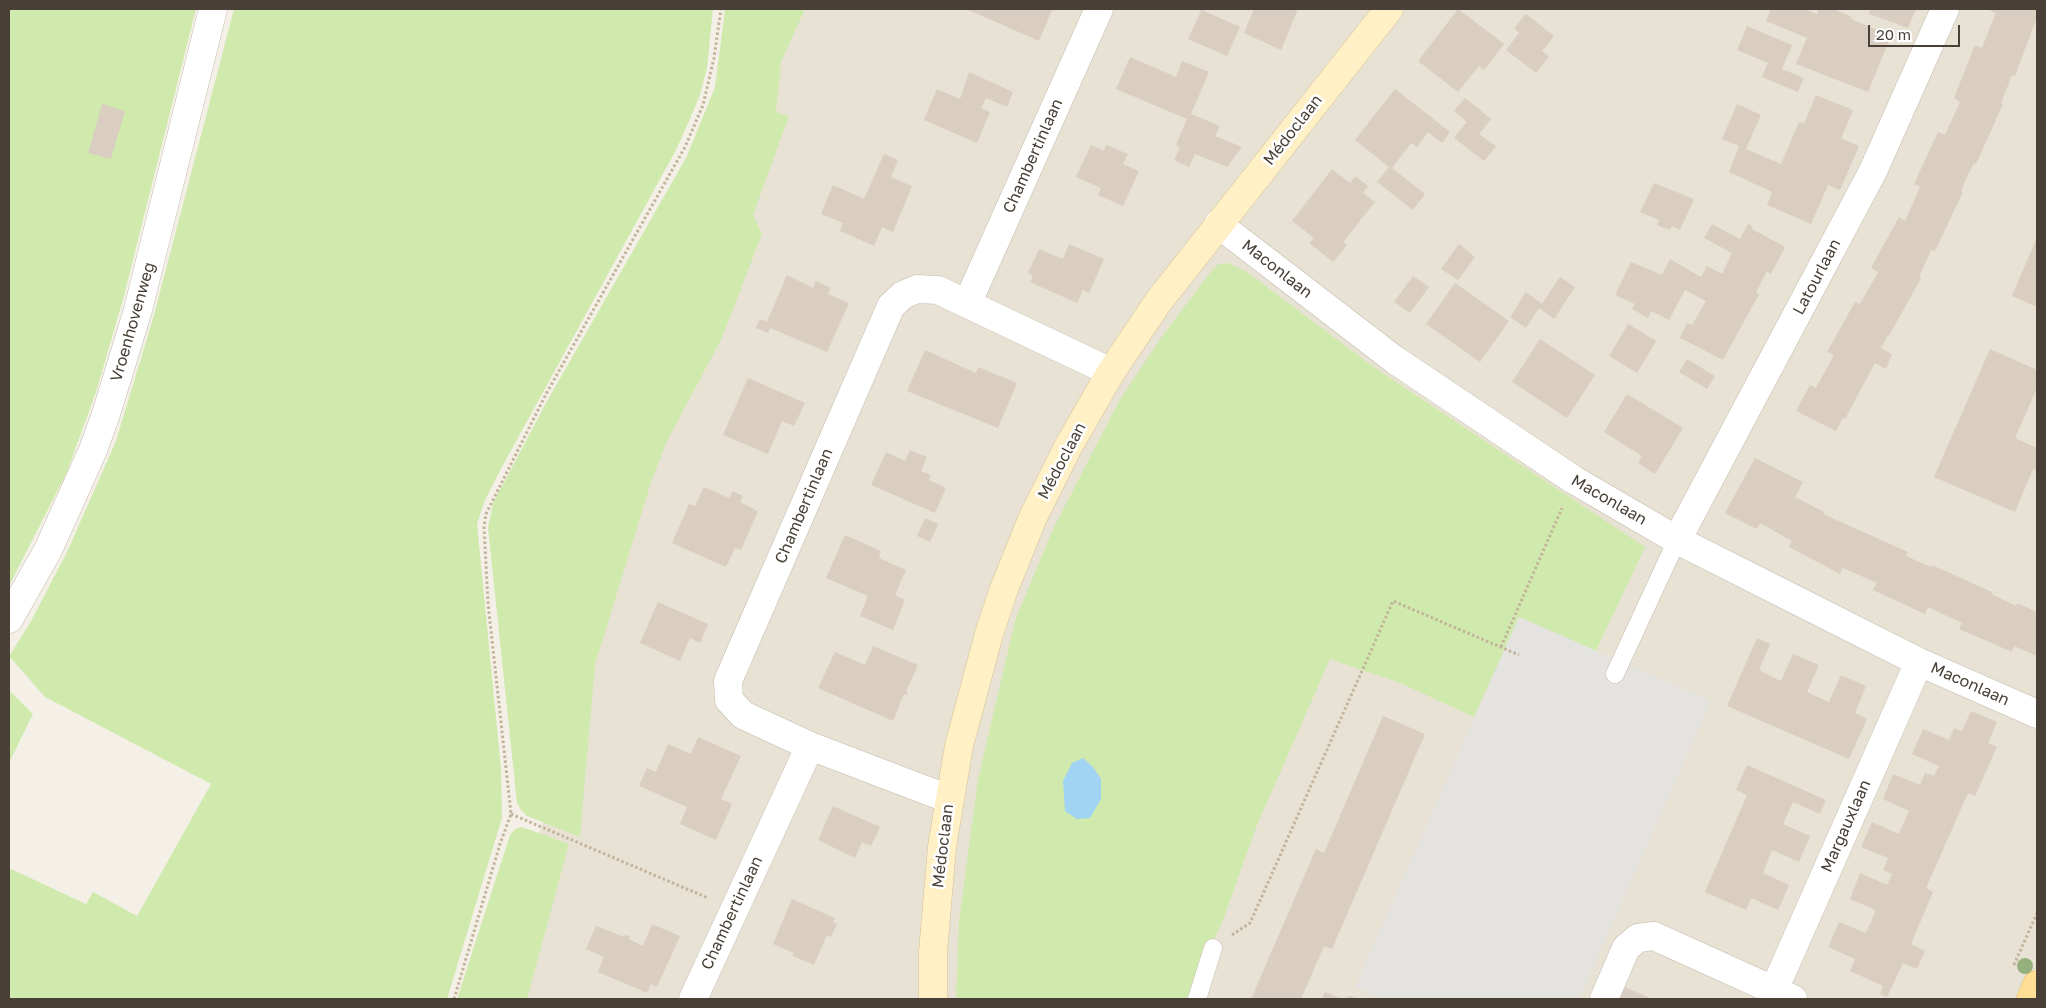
<!DOCTYPE html>
<html>
<head>
<meta charset="utf-8">
<style>
  body { margin:0 }
  #map { position:relative; width:2046px; height:1008px; overflow:hidden; background:#f4f0e7; font-family:"Golos Text",sans-serif }
  canvas { display:block }
  .frame { position:absolute; inset:0; border:10px solid #484036; pointer-events:none }
  .scale { position:absolute; left:1868px; top:25px; width:92px; height:22px; box-sizing:border-box; border:2px solid #484036; border-top:0; padding-left:6px; font-size:15px; line-height:18px; white-space:nowrap; color:#484036; -webkit-text-stroke:4px #fff; paint-order:stroke }
</style>
</head>
<body>
<div id="map">
<canvas width="2046" height="1008"></canvas>
<div class="frame"></div>
<div class="scale">20 m</div>
</div>
<script>
const g = document.querySelector('canvas').getContext('2d');
g.lineJoin = 'round';
function paint(path, color) { g.fillStyle = color; g.fill(path, 'evenodd'); }
const shape = rows => new Path2D(rows.map(r => 'M' + r).join(''));
function stroke(path, color, width, dash) { g.strokeStyle = color; g.lineWidth = width; g.lineCap = dash ? 'butt' : 'round'; g.setLineDash(dash || []); g.stroke(path); }
function label(font, color, halo, rows, align = 'center') {
  g.font = font + ' "Golos Text",sans-serif'; g.lineWidth = 5; g.setLineDash([]); g.textBaseline = 'middle'; g.strokeStyle = halo; g.fillStyle = color; for (const [text, x, y, turn = 0] of rows) {
    g.save(); g.translate(x, y); g.rotate((+turn || 0) * Math.PI / 180); g.textAlign = isNaN(turn) ? turn : align; if (halo) g.strokeText(text, 0, 0); g.fillText(text, 0, 0); g.restore();
  }
}
paint(shape([
  [742,9,2037,9,2037,999,482,999,548,808]
]), '#e8e2d5');
paint(shape([
  [9,9,196,9,124,296,96,392,67,472,9,586],
  [234,9,713,9,707,68,700,95,686,128,675,152,503,465,485,500,477,524,501,768,502,818,447,999,9,999,9,868,86,904,93,892,137,916,211,784,45,697,9,656,30,623,67,552,116,441,154,315],
  [725,9,805,9,781,62,776,112,789,116,753,215,762,234,721,340,667,441,652,479,595,665,580,837,527,816,521,810,517,803,488,528,493,503,546,403,687,156,715,87],
  [1228,263,1247,272,1375,368,1645,547,1596,651,1519,617,1474,717,1400,683,1330,659,1257,825,1223,920,1186,999,956,999,959,921,978,779,1015,621,1052,531,1119,401,1163,335,1213,269,1219,264],
  [9,690,33,714,9,763],
  [522,827,569,844,527,999,457,999,510,835,515,829]
]), '#d0eaae');
paint(shape([
  [1519,617,1711,701,1579,999,1382,999,1355,987]
]), '#e5e3df');
paint(shape([
  [1083,758,1093,767,1101,779,1101,799,1090,818,1077,819,1065,811,1063,781,1072,763]
]), '#a1d3f3');
paint(shape([
  [966,9,1050,9,1052,10,1039,41],
  [1197,9,1203,9,1202,10,1240,27,1227,56,1188,39,1201,11],
  [1254,9,1298,9,1281,50,1244,33],
  [1458,9,1504,44,1484,70,1479,66,1458,92,1418,61],
  [1771,9,1805,9,1817,14,1819,9,1836,10,1852,17,1851,19,1891,36,1868,92,1796,64,1807,38,1766,21],
  [1871,9,1916,9,1908,28,1869,14],
  [1990,9,2037,9,2035,14,2037,14,2037,17,2015,76,2012,75,2001,103,2003,104,1976,164,1974,163,1967,177,1961,191,1963,192,1935,251,1931,250,1919,277,1921,278,1889,336,1888,335,1881,348,1892,354,1886,369,1875,363,1845,419,1843,418,1836,431,1796,411,1810,385,1816,388,1834,355,1827,352,1855,302,1860,304,1878,272,1871,268,1899,217,1905,221,1920,187,1914,184,1938,132,1945,135,1960,102,1954,98,1975,45,1982,48,1989,30,1996,13,1989,10],
  [1526,14,1554,36,1542,51,1549,56,1536,73,1506,50,1519,33,1514,28],
  [1747,26,1792,45,1782,69,1804,78,1798,92,1762,77,1768,63,1737,50],
  [1130,57,1176,77,1182,61,1209,72,1191,114,1220,126,1215,136,1242,147,1227,167,1195,154,1189,167,1174,160,1180,148,1176,145,1187,119,1116,89],
  [969,72,1013,92,1007,107,986,98,981,108,990,112,977,143,924,120,937,89,960,99],
  [1395,89,1450,132,1442,143,1428,132,1417,147,1411,143,1392,168,1425,194,1413,210,1377,182,1389,167,1355,140],
  [1816,95,1853,110,1841,138,1859,146,1840,190,1828,185,1811,224,1767,205,1772,192,1729,172,1739,146,1722,139,1737,104,1761,115,1746,149,1781,164,1799,122,1804,124],
  [1465,98,1491,119,1479,134,1496,146,1484,161,1454,138,1467,122,1454,111],
  [102,104,125,111,111,159,88,153],
  [1091,145,1104,151,1106,145,1128,154,1123,164,1139,171,1123,206,1098,195,1101,188,1076,177],
  [884,154,898,160,891,177,912,186,893,232,882,227,874,246,840,231,843,223,821,214,833,185,864,199],
  [1332,169,1350,183,1355,176,1368,186,1363,193,1375,202,1343,242,1347,245,1333,262,1309,243,1314,238,1292,221],
  [1654,183,1694,199,1680,230,1672,226,1670,230,1657,225,1659,220,1640,212],
  [1712,224,1740,239,1748,224,1753,227,1752,229,1785,247,1771,274,1767,271,1756,292,1759,294,1723,360,1680,338,1687,323,1692,325,1706,301,1685,290,1669,320,1651,311,1648,318,1632,309,1635,304,1615,295,1631,262,1662,275,1670,259,1701,277,1707,266,1722,274,1732,253,1704,238],
  [2037,237,2037,307,2012,296],
  [1069,244,1104,259,1089,293,1083,290,1077,303,1030,282,1033,276,1028,273,1039,249,1063,259],
  [1459,244,1475,257,1458,280,1441,269],
  [787,275,813,288,816,281,831,288,828,294,849,303,827,352,770,328,768,333,756,328,760,319,767,322],
  [1413,276,1429,287,1410,313,1394,302],
  [1560,277,1575,287,1554,319,1539,308,1526,328,1510,317,1526,292,1542,304],
  [1455,283,1509,321,1480,362,1426,324],
  [1628,324,1656,341,1637,373,1609,356],
  [1540,339,1595,375,1567,418,1512,382],
  [1990,349,2037,370,2037,388,2015,438,2037,448,2037,471,2033,469,2015,512,1934,477],
  [925,350,976,373,978,367,1017,383,998,428,907,391],
  [1687,359,1715,376,1707,389,1679,372],
  [748,378,805,403,794,426,782,421,768,454,723,435],
  [1627,394,1683,428,1655,474,1638,463,1642,456,1604,432],
  [910,450,927,457,921,471,931,475,929,480,946,488,935,513,871,485,886,452,905,461],
  [1755,458,1803,482,1795,497,1824,512,1823,514,1908,552,1906,556,1917,561,1931,567,1932,565,1992,592,1991,594,2016,606,2017,603,2037,612,2037,656,2014,646,2012,652,1959,629,1962,623,1928,607,1925,614,1873,590,1877,583,1843,568,1840,574,1789,547,1792,541,1760,523,1757,529,1725,513],
  [704,487,729,498,733,491,743,496,740,502,758,511,741,550,735,548,726,567,672,543,689,504,695,506],
  [925,518,938,524,930,542,917,536],
  [845,535,881,551,879,558,906,570,895,595,905,600,893,630,860,616,868,596,826,578],
  [658,602,708,624,700,643,690,638,680,661,640,643],
  [1757,638,1770,644,1759,670,1781,681,1793,654,1819,665,1807,692,1829,702,1841,675,1866,686,1855,713,1867,719,1849,759,1727,706],
  [873,646,918,665,906,692,908,693,907,695,904,694,893,721,818,688,835,652,865,665],
  [1971,711,1997,722,1988,743,1997,747,1975,796,1968,793,1926,888,1933,892,1911,944,1925,951,1917,969,1903,963,1887,997,1880,994,1883,986,1850,971,1855,959,1828,947,1839,922,1866,933,1871,922,1876,910,1850,899,1860,873,1887,885,1892,874,1883,870,1888,858,1861,847,1872,822,1899,834,1909,811,1883,799,1893,774,1920,785,1925,773,1934,776,1939,766,1912,754,1923,729,1949,740,1954,728,1962,731],
  [1383,716,1425,734,1332,949,1324,946,1301,999,1251,999,1316,849,1324,853],
  [698,737,741,756,721,799,732,804,716,840,680,824,687,807,639,786,647,768,656,772,668,744,691,754],
  [1747,765,1826,800,1820,814,1793,802,1783,824,1810,836,1799,862,1772,850,1763,873,1789,885,1778,910,1751,898,1746,910,1705,892,1747,795,1736,790],
  [833,806,880,827,871,846,862,842,855,858,818,840],
  [792,899,835,918,833,922,837,924,831,937,827,935,814,965,793,956,794,953,773,944],
  [652,924,680,936,657,987,651,984,647,993,598,972,604,957,586,949,596,926,624,937,625,935,630,936,629,939,643,946],
  [1625,987,1648,997,1647,999,1620,999],
  [1325,992,1342,999,1350,996,1359,999,1322,999]
]), '#d9cebf');
const lane = shape([
  [1615,674,1677,540],
  [1197,999,1213,948]
]);
const street = shape([
  [1218,224,1395,360,1574,480,1677,540,1919,662,2037,714],
  [967,304,1099,9],
  [1677,540,1873,171,1945,9],
  [9,619,48,550,93,450,106,414,138,310,213,9],
  [949,799,810,746,743,715,729,700,728,681,891,306,903,295,917,289,938,290,1111,372],
  [1774,990,1919,662],
  [693,999,810,746],
  [1604,999,1626,948,1638,938,1654,936,1793,999]
]);
const secondary = shape([
  [933,999,933,952,942,847,959,746,989,634,1004,589,1033,517,1068,447,1111,372,1158,302,1389,9]
]);
const primary = shape([
  [2031,999,2037,985]
]);
stroke(lane, '#c3baac', 19);
stroke(street, '#c3baac', 29);
stroke(secondary, '#d6c395', 29);
stroke(primary, '#e8bc61', 29);
stroke(shape([
  [1501,647,1562,508],
  [511,814,708,898],
  [1232,935,1250,923,1393,601,1519,655],
  [2014,965,2037,913],
  [454,999,500,844,511,814,488,603,484,526,486,514,546,394,685,147,703,105,714,58,721,9]
]), '#c2b39a', 3, [2.5, 2.5]);
stroke(lane, '#fff', 18);
stroke(street, '#fff', 28);
stroke(secondary, '#fff0c6', 28);
stroke(primary, '#ffde95', 28);
g.fillStyle = '#96b07d';
for (const [x, y] of [
  [2025,966]
]) { g.beginPath(); g.arc(x, y, 8, 0, 2 * Math.PI); g.fill(); }
label('16px', '#484036', '#fff', [
  ["Médoclaan",1293,130,-52],
  ["Chambertinlaan",1033,156,-66],
  ["Maconlaan",1277,269,38],
  ["Latourlaan",1817,277,-62],
  ["Vroenhovenweg",133,322,-74],
  ["Médoclaan",1062,461,-62],
  ["Maconlaan",1609,500,30],
  ["Chambertinlaan",804,506,-67],
  ["Maconlaan",1970,684,24],
  ["Margauxlaan",1846,826,-66],
  ["Médoclaan",943,846,-83],
  ["Chambertinlaan",732,913,-65]
]);
</script>
</body>
</html>
